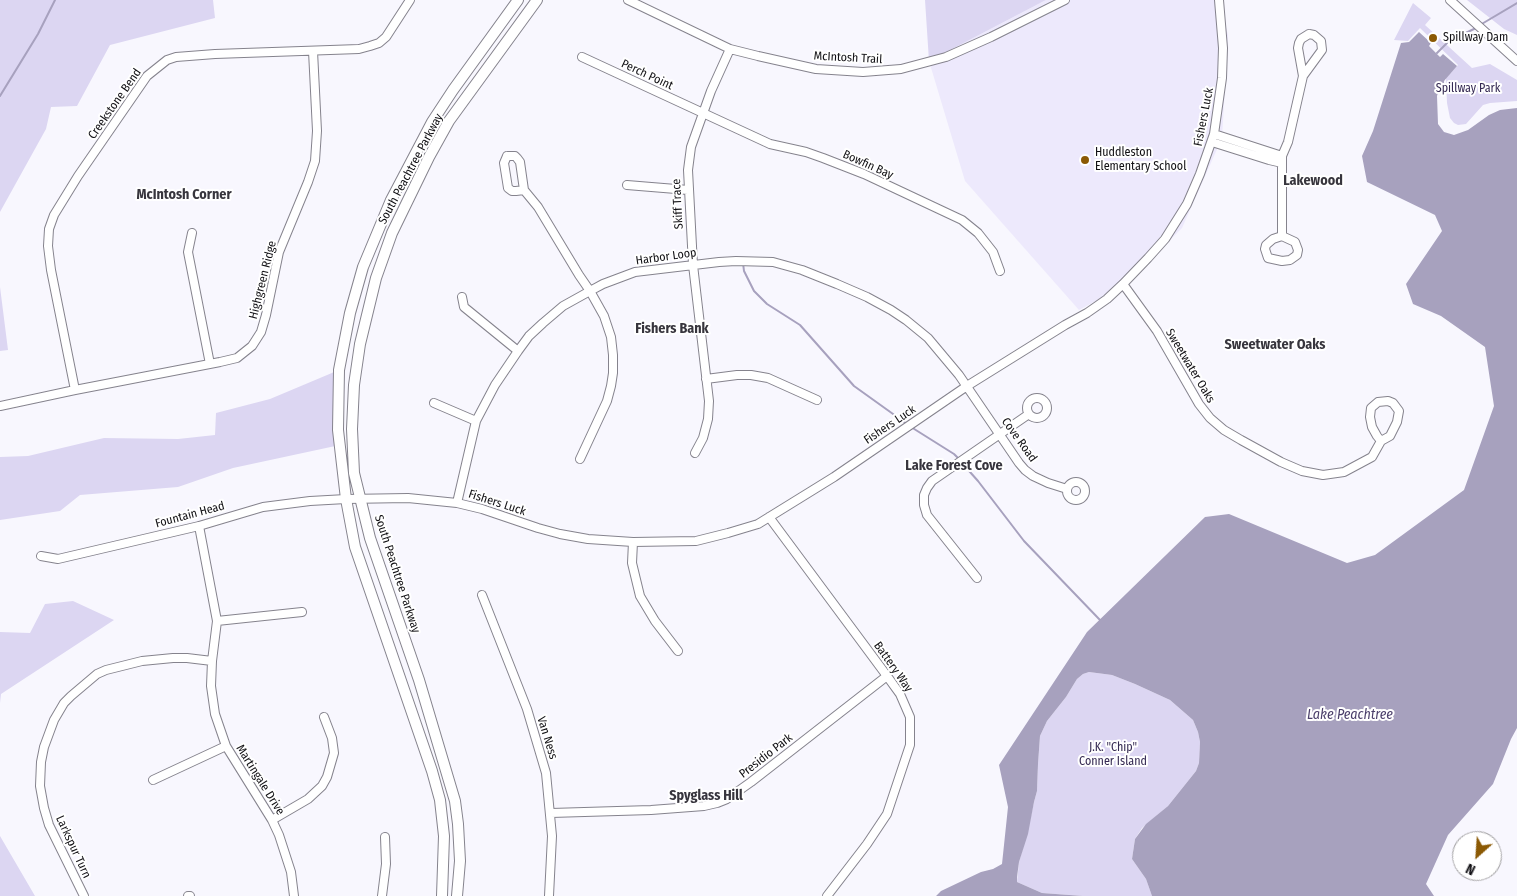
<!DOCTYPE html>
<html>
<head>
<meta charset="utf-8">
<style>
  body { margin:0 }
  #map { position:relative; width:1517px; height:896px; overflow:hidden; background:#f8f7fe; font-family:"Fira Sans Condensed",sans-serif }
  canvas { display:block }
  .north { position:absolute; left:1452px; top:831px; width:50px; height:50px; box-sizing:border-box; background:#fff; border:1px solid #a09fa1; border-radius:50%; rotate:206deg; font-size:14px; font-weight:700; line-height:20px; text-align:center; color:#111014 }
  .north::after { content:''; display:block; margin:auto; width:18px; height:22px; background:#8b5904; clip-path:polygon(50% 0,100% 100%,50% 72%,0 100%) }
</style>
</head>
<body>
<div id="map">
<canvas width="1517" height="896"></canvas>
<div class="north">N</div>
</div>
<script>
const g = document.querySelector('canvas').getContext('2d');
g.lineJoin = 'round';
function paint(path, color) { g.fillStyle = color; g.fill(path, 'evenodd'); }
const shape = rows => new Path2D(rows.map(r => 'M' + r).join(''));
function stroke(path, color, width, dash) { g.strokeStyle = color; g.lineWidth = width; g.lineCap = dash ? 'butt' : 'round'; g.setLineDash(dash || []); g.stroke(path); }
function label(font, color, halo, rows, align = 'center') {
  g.font = font + ' "Fira Sans Condensed",sans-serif'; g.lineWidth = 4; g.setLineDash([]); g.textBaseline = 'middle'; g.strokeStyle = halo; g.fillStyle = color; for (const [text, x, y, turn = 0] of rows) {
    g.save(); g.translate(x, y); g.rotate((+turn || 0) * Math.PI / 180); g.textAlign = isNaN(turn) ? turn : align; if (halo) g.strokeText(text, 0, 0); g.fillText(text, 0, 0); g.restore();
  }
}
paint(shape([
  [1046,0,1219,0,1228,35,1222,138,1182,228,1127,284,1079,310,965,181,929,61]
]), '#ede9fc');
paint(shape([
  [0,0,213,0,215,18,110,45,77,106,51,107,46,129,0,212],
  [925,0,1046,0,929,61],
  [1467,0,1517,0,1517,35,1504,29],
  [1413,3,1431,18,1425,25,1472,68,1490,64,1517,80,1517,101,1490,103,1483,105,1466,124,1458,125,1454,123,1450,118,1447,103,1446,78,1458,65,1420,28,1408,41,1394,40],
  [0,287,8,350,0,351],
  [339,370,340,445,233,468,178,487,80,495,60,511,0,520,0,457,28,456,104,438,178,439,215,435,216,413,270,399],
  [73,601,114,620,1,694,0,703,0,632,30,633,45,604],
  [1089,672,1112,675,1135,684,1170,700,1193,720,1198,732,1200,742,1199,763,1196,771,1168,806,1142,828,1135,839,1132,859,1146,879,1152,896,1083,896,1042,893,1017,882,1019,862,1027,834,1034,802,1037,791,1038,764,1040,736,1047,721,1066,697,1077,679,1083,674],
  [0,836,35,896,0,896]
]), '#dcd6f2');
paint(shape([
  [1419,32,1431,43,1429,46,1440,57,1443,54,1457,66,1444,81,1444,88,1439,89,1437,96,1438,124,1444,132,1454,135,1468,130,1489,115,1500,110,1517,108,1517,728,1511,739,1493,784,1448,835,1426,884,1434,896,1152,896,1146,879,1132,859,1135,839,1146,824,1168,806,1196,771,1199,763,1200,742,1198,732,1193,720,1170,700,1135,684,1112,675,1089,672,1083,674,1077,679,1066,697,1047,721,1040,736,1038,764,1037,791,1034,802,1028,834,1019,862,1017,877,1017,882,1042,893,1083,896,936,896,941,891,981,872,993,869,1002,864,1008,807,999,765,1087,632,1205,517,1229,514,1347,563,1375,555,1464,490,1494,406,1485,347,1441,316,1413,304,1406,284,1442,231,1435,215,1367,182,1362,156,1373,131,1401,43,1409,42]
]), '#a7a1be');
stroke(shape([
  [1480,25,1517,3],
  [1437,53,1449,41,1476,28],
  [0,96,38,34,55,0],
  [743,263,744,271,754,291,767,304,800,325,854,386,907,424],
  [911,427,954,454,959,459],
  [962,463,978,481,1024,541,1100,620]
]), '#a7a1be', 2);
const minor = shape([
  [628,0,730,49,758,56,816,69,863,72,901,69,946,57,991,37,1065,0],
  [1450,0,1517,61],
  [1309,34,1314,35,1321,41,1322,50,1303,76,1298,48,1299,43,1301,39,1309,34],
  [582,57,770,144,806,152,823,158,864,174,962,220,978,233,993,252,1000,271],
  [1214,134,1282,156],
  [1212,142,1269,160,1282,163],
  [507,156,515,156,517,158,520,162,524,190,516,191,512,191,508,188,504,163,507,156],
  [627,185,688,190],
  [524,190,538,207,579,275,590,291,604,316,611,337,613,355,613,373,611,386,607,401,580,459],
  [192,233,188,252,210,364],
  [1282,236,1282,156,1288,142,1303,76],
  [1282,236,1295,242,1298,250,1297,255,1290,260,1282,261,1268,258,1265,249,1266,245,1273,239,1282,236],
  [1123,284,1157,331,1199,404,1210,418,1224,430,1241,440,1281,462,1302,471,1323,475,1344,472,1372,457,1381,441,1390,436,1397,422,1399,411,1393,403,1388,401,1378,402,1371,408,1370,417,1372,427,1377,436,1381,441],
  [462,297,464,307,518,351],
  [706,379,737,375,751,375,768,378,817,400],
  [75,390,51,270,48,246,49,229,54,215,78,176,147,76,167,60,176,57,215,54,359,49,370,46,379,43,386,37,410,0],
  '1027 408a10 10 0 1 1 20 0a10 10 0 1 1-20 0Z',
  [434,403,476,421],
  [0,406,75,390,220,362,237,358,252,346,261,332,266,315,279,252,308,182,315,161,317,131,313,51],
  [695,453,703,438,708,419,709,401,693,265,688,170,691,147,711,91,730,49],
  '1067 491a9 9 0 1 1 18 0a9 9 0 1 1-18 0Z',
  [457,503,476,421,495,385,518,351,529,336,543,323,563,306,590,291,603,284,635,272,719,262,736,261,773,262,802,270,837,284,867,297,891,310,906,320,928,338,959,375,1019,463,1025,470,1033,476,1048,483,1067,489],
  [769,517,887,676,900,694,910,717,910,745,887,814,867,844,827,896],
  [199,526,217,621,212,661,211,686,215,714,226,746,272,820,279,835,291,872,294,896],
  [633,542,632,563,640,596,655,621,678,651],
  [41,556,58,559,199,526,263,507,310,501,346,499,408,498,457,503,482,509,538,528,560,534,588,539,633,542,696,541,728,533,758,524,834,477,967,386,1065,325,1087,313,1107,299,1123,284,1148,258,1165,239,1187,204,1200,174,1214,134,1222,78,1223,48,1219,0],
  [977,578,927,515,924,505,924,495,927,488,932,481,1029,414],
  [482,595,527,709,546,773,552,836,549,896],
  [217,621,302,612],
  [153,780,226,746],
  [551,813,651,810,704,806,717,803,727,799,751,782,887,676],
  [272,820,308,799,322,786,327,777,334,753,332,738,324,717],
  [84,896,49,825,44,808,40,786,41,762,44,747,54,720,64,703,71,696,97,674,106,670,142,661,173,658,187,658,212,661],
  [188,896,190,896],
  [382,896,386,864,385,837]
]);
const major = shape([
  [442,896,444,836,440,800,432,771,355,547,346,499,338,430,339,370,350,313,363,267,391,200,432,122,453,90,518,0],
  [457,896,460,861,458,824,455,801,419,680,370,538,354,473,352,429,354,385,360,344,376,278,392,233,429,157,449,121,537,0]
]);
stroke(minor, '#85838d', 10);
stroke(major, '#85838d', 12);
stroke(minor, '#fff', 8);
stroke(major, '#fff', 10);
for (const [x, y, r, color] of [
  [1433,38,5,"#8b5904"],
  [1085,160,5,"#8b5904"]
]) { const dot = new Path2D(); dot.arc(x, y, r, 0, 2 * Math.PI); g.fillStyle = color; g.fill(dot); stroke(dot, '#fff', 2); }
label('12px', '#111014', '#fff', [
  ["Spillway Dam",1443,38],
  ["Huddleston",1095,153],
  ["Elementary School",1095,167]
], 'left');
label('12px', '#111014', '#fff', [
  ["McIntosh Trail",848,58,3],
  ["Perch Point",647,75,25],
  ["Creekstone Bend",115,104,-55],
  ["Fishers Luck",1204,117,-79],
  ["Bowfin Bay",868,165,24],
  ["South Peachtree Parkway",411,169,-62],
  ["Skiff Trace",678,204,-93],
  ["Harbor Loop",666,257,-8],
  ["Highgreen Ridge",263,280,-76],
  ["Sweetwater Oaks",1190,366,59],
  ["Fishers Luck",890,425,-34],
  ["Cove Road",1019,440,54],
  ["Fishers Luck",497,503,18],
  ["Fountain Head",190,515,-15],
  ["South Peachtree Parkway",397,574,72],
  ["Battery Way",893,667,55],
  ["Van Ness",547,738,73],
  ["Presidio Park",766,756,-38],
  ["Martingale Drive",260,780,58],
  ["Larkspur Turn",73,847,65]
]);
label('12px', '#342952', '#fff', [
  ["Spillway Park",1468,89],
  ["J.K. \"Chip\"",1113,748],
  ["Conner Island",1113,762]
]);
label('bold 14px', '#37353d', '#fff', [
  ["Lakewood",1313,181],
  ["McIntosh Corner",184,195],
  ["Fishers Bank",672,329],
  ["Sweetwater Oaks",1275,345],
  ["Lake Forest Cove",954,466],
  ["Spyglass Hill",706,796]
]);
label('italic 14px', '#4a3e6a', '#fff', [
  ["Lake Peachtree",1350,715]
]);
</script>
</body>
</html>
